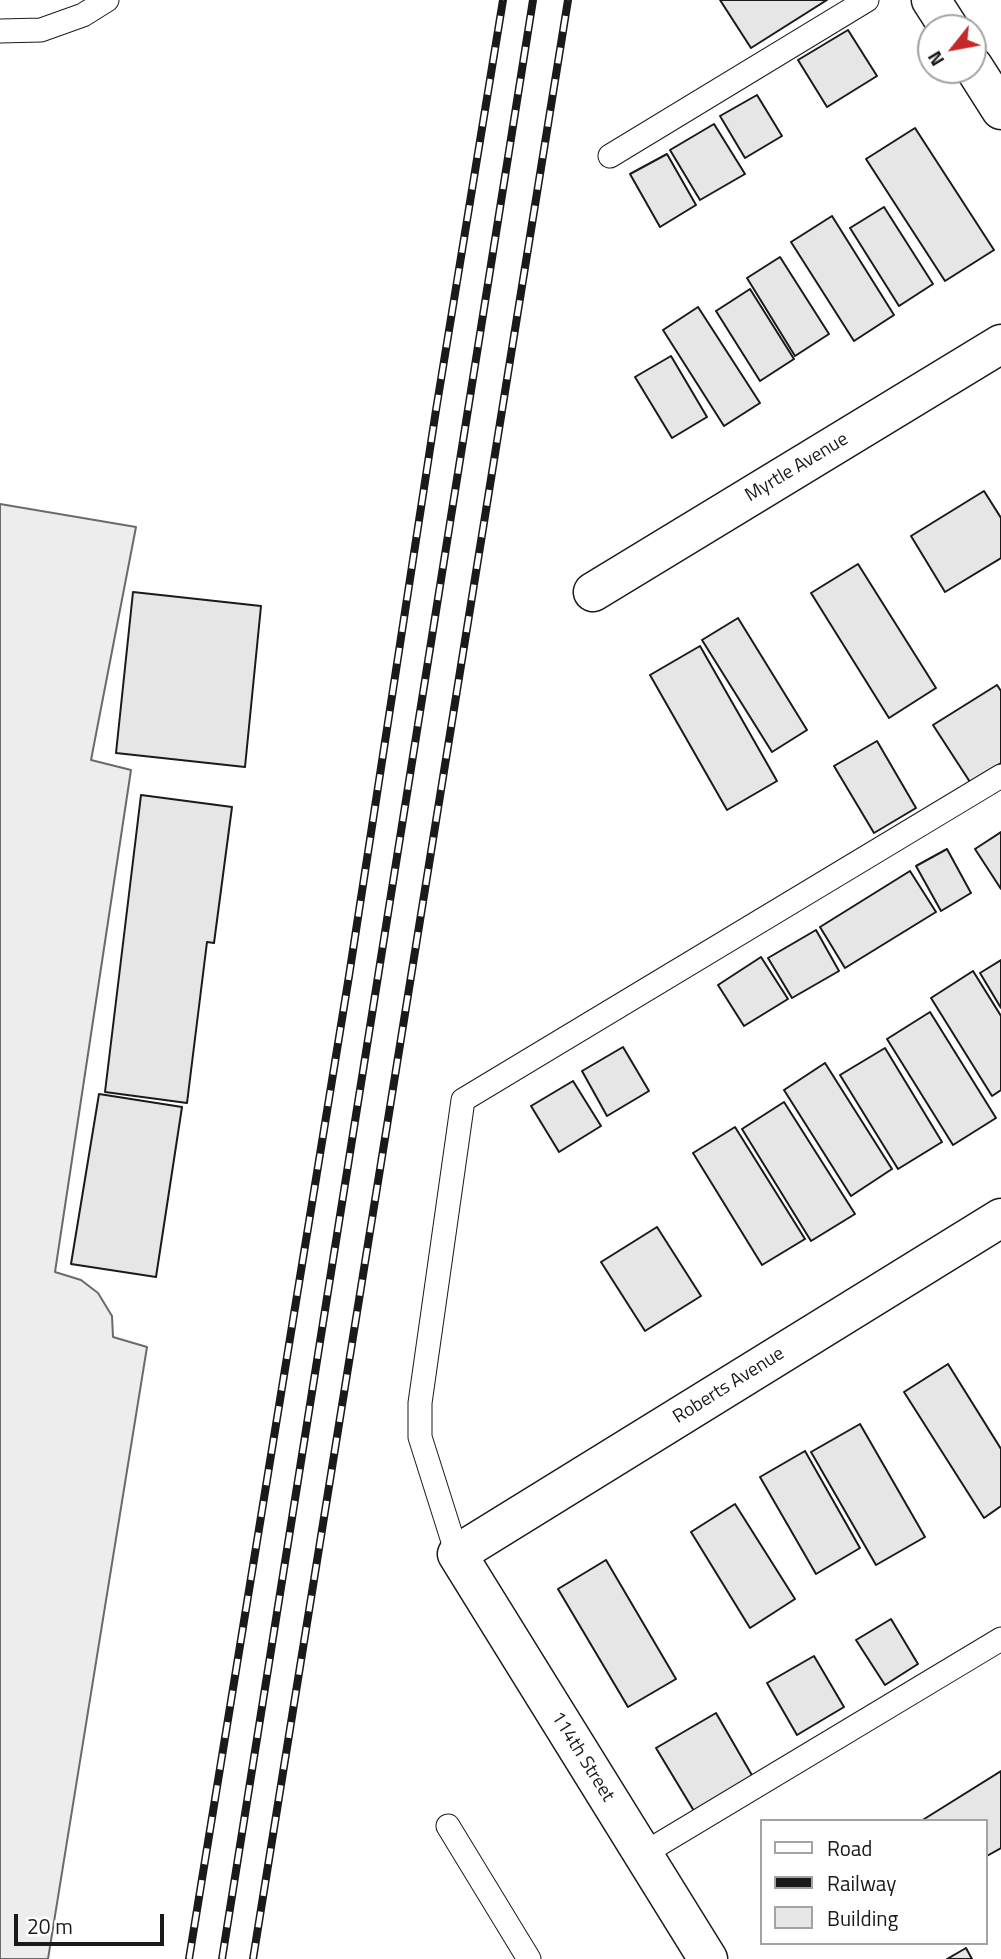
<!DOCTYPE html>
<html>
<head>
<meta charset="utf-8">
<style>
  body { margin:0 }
  #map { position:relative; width:1001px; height:1959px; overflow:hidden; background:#fff; font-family:"Titillium Web",sans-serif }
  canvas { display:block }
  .legend { position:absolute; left:760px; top:1819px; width:228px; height:126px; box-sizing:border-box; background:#fff; border:2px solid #a3a3a3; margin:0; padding:9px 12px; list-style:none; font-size:21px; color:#1a1a1a }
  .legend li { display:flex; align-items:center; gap:14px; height:35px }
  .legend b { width:35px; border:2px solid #a3a3a3 }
  .north { position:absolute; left:917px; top:14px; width:70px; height:70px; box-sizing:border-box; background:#fff; border:2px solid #a3a3a3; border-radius:50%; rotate:239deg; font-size:19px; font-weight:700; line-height:28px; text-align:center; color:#1a1a1a }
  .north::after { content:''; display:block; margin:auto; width:24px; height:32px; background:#c62828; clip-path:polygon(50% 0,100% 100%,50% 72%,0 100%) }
  .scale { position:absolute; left:14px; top:1914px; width:150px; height:32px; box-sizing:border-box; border:4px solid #1a1a1a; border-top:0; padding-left:9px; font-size:21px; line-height:24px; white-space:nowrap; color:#1a1a1a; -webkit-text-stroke:5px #fff; paint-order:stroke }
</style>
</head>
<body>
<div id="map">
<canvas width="1001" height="1959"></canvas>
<ul class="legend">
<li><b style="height:9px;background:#fff"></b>Road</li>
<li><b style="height:9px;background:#1a1a1a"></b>Railway</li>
<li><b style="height:19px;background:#e6e6e6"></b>Building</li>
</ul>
<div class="north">N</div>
<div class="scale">20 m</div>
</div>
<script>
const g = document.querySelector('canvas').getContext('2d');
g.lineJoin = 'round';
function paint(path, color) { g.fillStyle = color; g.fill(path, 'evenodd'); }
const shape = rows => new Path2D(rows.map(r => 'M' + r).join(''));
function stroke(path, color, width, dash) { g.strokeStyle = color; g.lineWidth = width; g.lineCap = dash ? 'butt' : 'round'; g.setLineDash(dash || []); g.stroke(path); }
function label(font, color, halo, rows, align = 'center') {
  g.font = font + ' "Titillium Web",sans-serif'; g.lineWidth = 5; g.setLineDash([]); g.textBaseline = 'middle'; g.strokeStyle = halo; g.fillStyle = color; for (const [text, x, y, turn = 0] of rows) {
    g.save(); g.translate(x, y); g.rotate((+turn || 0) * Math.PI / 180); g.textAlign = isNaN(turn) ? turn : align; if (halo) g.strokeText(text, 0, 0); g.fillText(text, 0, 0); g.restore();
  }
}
const built = shape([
  [0,504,136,527,91,760,131,770,55,1272,81,1280,98,1293,112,1316,113,1337,147,1347,48,1959,0,1959,0,504]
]);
paint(built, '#ededed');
stroke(built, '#6a6a6a', 2);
const building = shape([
  [720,0,827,0,751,48,720,0],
  [848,30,877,76,827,107,798,60,848,30],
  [757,95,782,136,745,158,720,116,757,95],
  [714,124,745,174,700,200,670,150,714,124],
  [915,128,994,250,945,281,866,159,915,128],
  [667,154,696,205,660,227,630,174,667,154],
  [884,207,933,284,899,306,850,228,884,207],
  [832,216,894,315,854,341,791,242,832,216],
  [780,257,829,334,795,356,747,278,780,257],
  [750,289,794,359,760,381,716,311,750,289],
  [698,307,760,403,724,426,663,330,698,307],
  [671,356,707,417,672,438,635,377,671,356],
  [984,491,1001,518,1001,558,945,592,911,536,984,491],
  [858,564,936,688,889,718,811,593,858,564],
  [133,592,261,606,245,767,116,753,133,592],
  [738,618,807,730,772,752,702,640,738,618],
  [700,646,777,781,727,810,650,675,700,646],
  [997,685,1001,691,1001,763,970,782,933,725,997,685],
  [877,741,916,808,874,833,834,766,877,741],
  [141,795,232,807,214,943,207,942,187,1103,105,1092,141,795],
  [1001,832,1001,889,975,849,1001,832],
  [947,849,971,893,941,911,916,866,947,849],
  [910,871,936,912,845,968,820,927,910,871],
  [816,930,839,971,792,998,768,958,816,930],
  [761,957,788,999,744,1026,718,985,761,957],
  [1001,960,1001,1008,980,973,1001,960],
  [973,971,1001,1016,1001,1090,992,1096,931,998,973,971],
  [930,1012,996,1118,953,1145,887,1039,930,1012],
  [623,1047,649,1091,607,1116,582,1071,623,1047],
  [885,1048,942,1142,898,1169,840,1075,885,1048],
  [825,1063,892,1169,851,1196,784,1090,825,1063],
  [573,1081,601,1126,559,1152,531,1106,573,1081],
  [99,1094,182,1107,156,1277,71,1264,99,1094],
  [784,1102,855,1214,811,1241,742,1129,784,1102],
  [735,1127,805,1239,762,1265,693,1153,735,1127],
  [657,1227,701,1296,645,1331,601,1262,657,1227],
  [948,1364,1001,1449,1001,1506,984,1518,904,1392,948,1364],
  [860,1424,925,1537,876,1565,811,1452,860,1424],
  [805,1451,860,1548,816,1574,760,1477,805,1451],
  [735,1504,795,1599,750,1628,691,1532,735,1504],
  [606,1560,676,1679,628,1707,558,1589,606,1560],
  [891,1619,918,1664,885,1685,856,1640,891,1619],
  [814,1656,844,1707,797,1735,767,1683,814,1656],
  [716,1713,753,1777,694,1811,656,1748,716,1713],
  [1001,1771,1001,1848,985,1857,985,1821,921,1821,1001,1771],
  [966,1948,972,1959,947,1959,966,1948]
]);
paint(building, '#e6e6e6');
stroke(building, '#1a1a1a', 2);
const service = shape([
  [0,31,41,30,83,15,107,0],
  [610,156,867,0],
  [457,1554,420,1437,420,1403,463,1100,1001,776],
  [448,1826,529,1959],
  [643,1854,1001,1639]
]);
const minor = shape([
  [931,0,949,28],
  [973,66,1001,110],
  [593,592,1001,344],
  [708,1959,457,1554,1001,1218]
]);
stroke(service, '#1a1a1a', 25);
stroke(minor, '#1a1a1a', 41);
stroke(service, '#fff', 23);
stroke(minor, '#fff', 38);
const rail = shape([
  [189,1959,349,976,436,410,503,0],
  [222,1959,533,0],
  [253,1959,568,0]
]);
stroke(rail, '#1a1a1a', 8);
stroke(rail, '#fff', 5, [16]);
label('19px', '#1a1a1a', '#fff', [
  ["Myrtle Avenue",797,468,-31],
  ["Roberts Avenue",729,1386,-32],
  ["114th Street",582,1757,58]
]);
</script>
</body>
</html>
